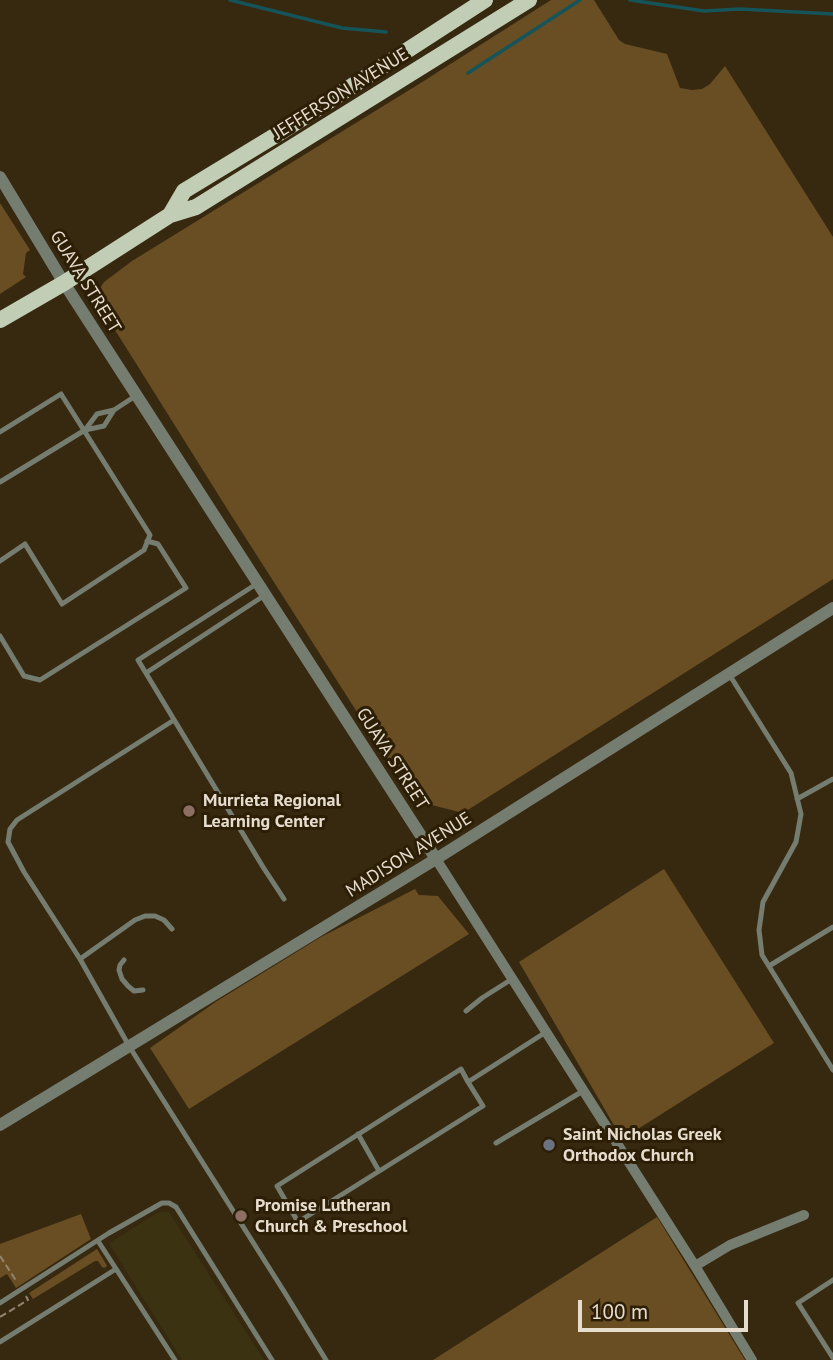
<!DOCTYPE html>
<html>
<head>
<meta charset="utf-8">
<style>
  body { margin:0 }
  #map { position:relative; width:833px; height:1360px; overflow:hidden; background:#372810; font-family:"PT Sans",sans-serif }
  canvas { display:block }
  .scale { position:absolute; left:578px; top:1300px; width:170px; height:32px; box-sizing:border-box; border:4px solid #e7ddcf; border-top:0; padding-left:9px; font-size:21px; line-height:24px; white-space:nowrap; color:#e7ddcf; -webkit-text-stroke:5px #2d1e06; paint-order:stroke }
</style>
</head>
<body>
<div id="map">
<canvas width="833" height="1360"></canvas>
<div class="scale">100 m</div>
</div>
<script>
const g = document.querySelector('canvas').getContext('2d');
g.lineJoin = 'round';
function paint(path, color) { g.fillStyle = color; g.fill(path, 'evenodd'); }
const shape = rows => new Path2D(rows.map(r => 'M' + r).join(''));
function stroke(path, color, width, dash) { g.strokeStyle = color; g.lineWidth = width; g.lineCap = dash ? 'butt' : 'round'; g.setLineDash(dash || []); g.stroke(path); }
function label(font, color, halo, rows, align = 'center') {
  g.font = font + ' "PT Sans",sans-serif'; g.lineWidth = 6; g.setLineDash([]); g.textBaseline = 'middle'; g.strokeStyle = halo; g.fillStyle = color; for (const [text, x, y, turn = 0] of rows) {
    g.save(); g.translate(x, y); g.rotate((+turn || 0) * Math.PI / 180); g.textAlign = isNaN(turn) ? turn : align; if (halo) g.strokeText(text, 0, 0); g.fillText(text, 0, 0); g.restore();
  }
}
paint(shape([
  [551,0,594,0,619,40,625,44,667,54,680,88,692,90,702,89,710,84,725,66,833,237,833,579,463,813,428,804,405,787,231,515,100,306,97,298,99,290,104,282,132,261,419,84],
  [0,203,30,250,26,253,23,274,26,277,0,294],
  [664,869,774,1043,622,1139,519,962],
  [415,889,419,895,438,896,469,934,189,1109,150,1048,217,1001,321,937],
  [81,1214,91,1239,16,1288,7,1274,0,1278,0,1244],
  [657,1217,745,1360,433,1360],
  [97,1249,106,1264,107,1266,104,1268,102,1267,98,1261,95,1261,33,1299,29,1293]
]), '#694e23');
paint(shape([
  [163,1212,169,1212,264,1360,182,1360,110,1245,111,1242,157,1213]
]), '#3a3211');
stroke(shape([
  [230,0,342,28,386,32],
  [630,0,704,11,740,9,833,14],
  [468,73,580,0]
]), '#155459', 3.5);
stroke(shape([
  [0,1256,17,1282],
  [0,1317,28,1300,26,1296]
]), '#918471', 2, [7, 3.5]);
stroke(shape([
  [85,430,104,426,114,410],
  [0,432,61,394,150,535,144,550,62,604,25,544,0,561],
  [0,482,85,430,97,414,114,410,137,395],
  [258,583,138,660,263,867,284,899],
  [0,636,24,676,40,680,186,588,158,544,147,541],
  [146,673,265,595],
  [729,674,791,773,801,814,796,842,763,902,759,930,762,955,833,1070],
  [174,720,17,820,10,829,8,842,24,872,80,959,129,1046,285,1293,326,1360],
  [797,799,833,779],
  [80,959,135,920,145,916,155,916,164,920,172,929],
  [124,960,120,965,119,970,122,979,128,986,134,991,143,990],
  [769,966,833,927],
  [466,1011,482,998,512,979],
  [468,1082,461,1069,277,1186,298,1222,483,1106,468,1082,546,1032],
  [358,1134,379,1171],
  [496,1143,583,1091],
  [98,1241,175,1360],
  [833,1280,798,1303,833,1358],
  [0,1303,109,1233,162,1203,169,1203,176,1207,272,1360],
  [0,1342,116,1269]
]), '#757c70', 5);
stroke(shape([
  [436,859,695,1266,752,1360],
  [695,1266,730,1245,804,1215]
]), '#757c70', 10);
stroke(shape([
  [0,177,64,283,436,859],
  [0,1125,436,859,833,608]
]), '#757c70', 12);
stroke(shape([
  [170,215,184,191,281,132,485,0],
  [0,320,64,283,170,215,196,207,529,0]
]), '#c1ceb5', 16);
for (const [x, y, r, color] of [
  [189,811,7,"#8d6e63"],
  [549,1145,7,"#6b7280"],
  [241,1216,7,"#8d6e63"]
]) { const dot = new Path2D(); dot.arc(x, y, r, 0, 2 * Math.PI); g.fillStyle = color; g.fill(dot); stroke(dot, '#2d1e06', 2.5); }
label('18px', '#e7ddcf', '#2d1e06', [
  ["JEFFERSON AVENUE",341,94,-32],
  ["GUAVA STREET",85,282,58],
  ["GUAVA STREET",392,759,57],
  ["MADISON AVENUE",409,855,-32]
]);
label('bold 18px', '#e7ddcf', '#2d1e06', [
  ["Murrieta Regional",203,801],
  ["Learning Center",203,822],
  ["Saint Nicholas Greek",563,1135],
  ["Orthodox Church",563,1156],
  ["Promise Lutheran",255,1206],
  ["Church & Preschool",255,1227]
], 'left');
</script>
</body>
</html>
